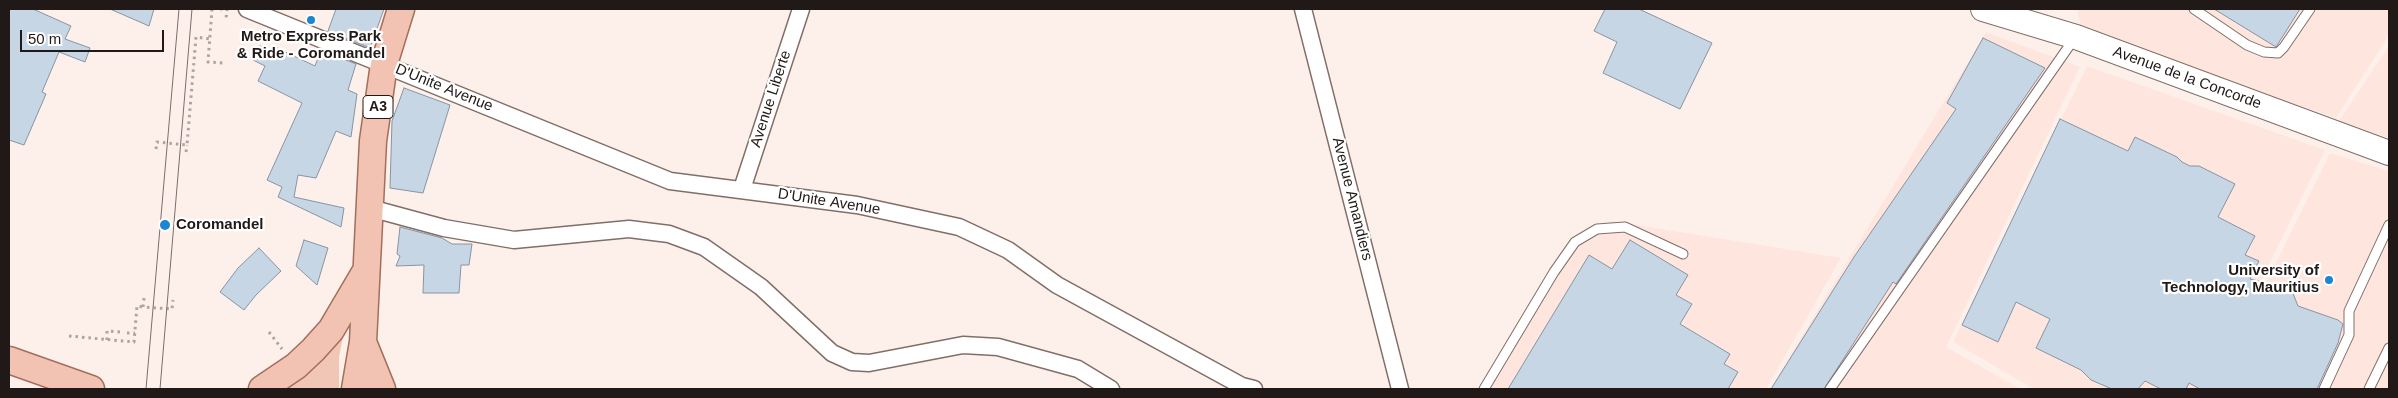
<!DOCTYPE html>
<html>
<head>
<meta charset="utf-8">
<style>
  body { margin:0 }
  #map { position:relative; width:2398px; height:398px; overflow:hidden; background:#fdf0eb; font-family:Helvetica,sans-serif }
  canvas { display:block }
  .frame { position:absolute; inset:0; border:10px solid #211917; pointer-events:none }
  .scale { position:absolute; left:20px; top:30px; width:144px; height:22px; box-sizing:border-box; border:2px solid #211917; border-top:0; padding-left:6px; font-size:15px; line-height:18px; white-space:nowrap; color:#211917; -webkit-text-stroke:4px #fff; paint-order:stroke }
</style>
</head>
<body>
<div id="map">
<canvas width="2398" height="398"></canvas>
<div class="frame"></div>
<div class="scale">50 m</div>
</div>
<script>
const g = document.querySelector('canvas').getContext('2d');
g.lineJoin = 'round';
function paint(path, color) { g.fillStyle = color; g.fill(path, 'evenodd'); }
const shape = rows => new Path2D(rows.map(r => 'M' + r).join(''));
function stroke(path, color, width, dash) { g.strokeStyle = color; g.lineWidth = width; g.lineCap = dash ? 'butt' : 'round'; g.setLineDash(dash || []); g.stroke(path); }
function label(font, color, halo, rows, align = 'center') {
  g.font = font + ' Helvetica,sans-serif'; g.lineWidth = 4.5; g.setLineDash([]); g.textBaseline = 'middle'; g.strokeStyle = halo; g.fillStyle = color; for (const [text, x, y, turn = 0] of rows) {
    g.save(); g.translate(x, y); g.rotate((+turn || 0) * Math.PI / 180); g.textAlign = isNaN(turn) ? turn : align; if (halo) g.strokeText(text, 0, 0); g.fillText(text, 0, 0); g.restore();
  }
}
paint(shape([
  [2077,9,2389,9,2389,35,2336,118,2082,32],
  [1986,32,2080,67,1946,347,2021,389,1770,389],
  [2389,46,2389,138,2338,122],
  [2087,66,2325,150,2208,389,2034,389,1953,342],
  [2330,153,2389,171,2389,389,2214,389],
  [1612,221,1841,258,1766,389,1487,389,1573,240]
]), '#fee6de');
paint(shape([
  [345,326,339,357,339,389,272,389]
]), '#f2c6b6');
const building = shape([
  [9,9,33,9,71,26,65,39,90,48,85,62,59,52,42,92,46,94,24,145,9,140,9,9],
  [110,9,154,9,149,26,110,9],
  [336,9,384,9,370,48,328,31,336,9],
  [1605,9,1639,9,1712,43,1680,109,1603,73,1617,42,1594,31,1605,9],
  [2214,9,2300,9,2276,47,2214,9],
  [1983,38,2045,68,1896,284,1893,282,1824,389,1771,389,1854,257,1956,109,1947,103,1983,38],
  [260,46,271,52,275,47,315,66,321,50,356,64,348,90,357,94,351,137,336,131,316,178,298,175,294,197,344,208,341,227,278,197,282,187,267,180,302,103,258,81,265,66,253,60,260,46],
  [404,88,450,105,423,193,390,188,392,121,404,88],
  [2060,119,2128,151,2135,137,2177,157,2182,162,2190,166,2199,166,2235,184,2218,217,2255,236,2245,255,2259,261,2250,279,2286,287,2292,291,2298,306,2338,320,2343,324,2338,343,2317,389,2200,389,2189,383,2186,389,2161,389,2145,381,2138,389,2112,389,2091,380,2081,370,2036,348,2050,319,2016,302,1998,342,1962,325,2060,119],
  [400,227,442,238,452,244,472,244,469,265,461,265,459,293,423,293,424,265,396,266,400,256,397,254,400,227],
  [304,240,328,248,317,285,296,266,304,240],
  [1630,240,1688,275,1676,295,1692,304,1680,324,1730,354,1724,364,1738,372,1728,389,1508,389,1589,255,1612,269,1630,240],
  [259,248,281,271,256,295,244,310,220,292,238,268,259,248]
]);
paint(building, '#c7d6e5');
stroke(building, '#8694a2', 1);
const lane = shape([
  [2194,9,2247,45,2264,52,2278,53,2284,47,2310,9],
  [1484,389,1554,272,1575,242,1597,229,1625,227,1683,254],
  [1830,389,2074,39],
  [2324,389,2349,335,2349,311,2389,225],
  [2369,389,2389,348]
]);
const street = shape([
  [247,9,670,181,857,205,959,227,1008,250,1057,285,1242,386,1254,389],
  [1303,9,1400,389],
  [742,189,801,9],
  [370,208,444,228,514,240,629,229,669,234,704,247,761,287,832,353,852,362,869,363,963,345,998,347,1078,369,1111,389]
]);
const secondary = shape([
  [1983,9,2076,37,2389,153]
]);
const primary = shape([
  [363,342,382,389],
  [9,360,91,389],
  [262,389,296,366,313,350,331,330,364,274],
  [355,389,363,342,373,141,384,64,401,9]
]);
stroke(lane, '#816e67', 11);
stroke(street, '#816e67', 19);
stroke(secondary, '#816e67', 26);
stroke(primary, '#a36e5b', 29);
stroke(shape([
  [212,9,208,62,224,63],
  [220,9,227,9,226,19],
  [156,149,157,142,187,145,196,37,210,39],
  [186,152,187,145],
  [144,298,143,307,172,309,173,300],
  [269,332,282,349],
  [127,333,135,333],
  [69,336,134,342,137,306,143,307],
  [107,340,107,331,120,332]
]), '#aea39f', 3, [2.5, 4]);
stroke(lane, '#fff', 9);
stroke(street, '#fff', 16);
stroke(secondary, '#fff', 24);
stroke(primary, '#f2c3b3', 26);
stroke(shape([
  [146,389,179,9],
  [160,389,192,9]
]), '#786e6b', 1);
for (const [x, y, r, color] of [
  [311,20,5,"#1e85d0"],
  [165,225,6,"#1e85d0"],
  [2329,280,5,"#1e85d0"]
]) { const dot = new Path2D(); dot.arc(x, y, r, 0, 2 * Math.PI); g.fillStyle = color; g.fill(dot); stroke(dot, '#fff', 2); }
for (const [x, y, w] of [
  [378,107,30]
]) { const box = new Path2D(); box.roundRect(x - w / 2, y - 11.5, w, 23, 4); g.fillStyle = '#fff'; g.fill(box); stroke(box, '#211917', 1); }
label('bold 14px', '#211917', null, [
  ["A3",378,107]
]);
label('bold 15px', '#211917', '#fff', [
  ["Metro Express Park",311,37],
  ["& Ride - Coromandel",311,54],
  ["Coromandel",176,225,"left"],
  ["University of",2319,271,"right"],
  ["Technology, Mauritius",2319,288,"right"]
]);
label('15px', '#211917', '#fff', [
  ["Avenue de la Concorde",2187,78,20],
  ["D'Unite Avenue",444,88,22],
  ["Avenue Liberte",771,99,-72],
  ["Avenue Amandiers",1352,199,76],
  ["D'Unite Avenue",829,202,9]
]);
</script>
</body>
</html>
